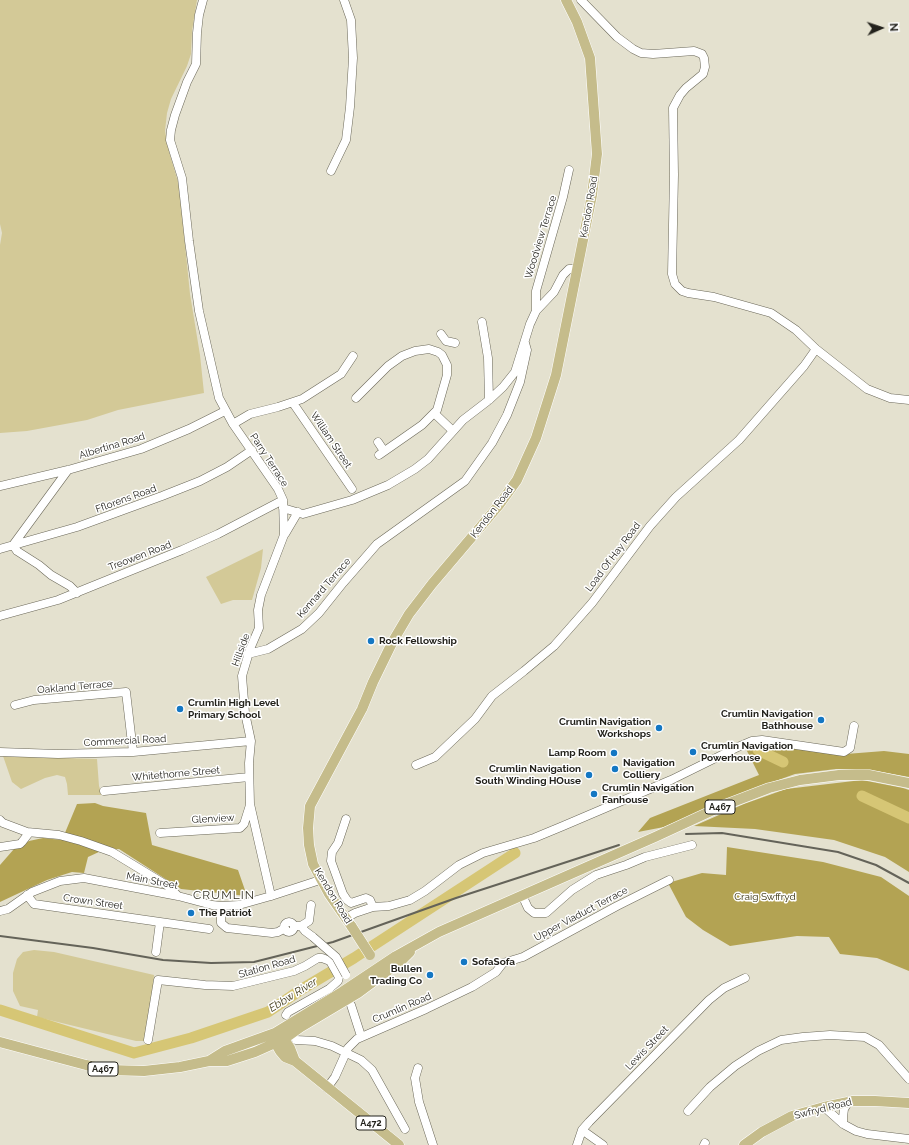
<!DOCTYPE html>
<html>
<head>
<meta charset="utf-8">
<style>
  body { margin:0 }
  #map { position:relative; width:909px; height:1145px; overflow:hidden; background:#e4e1cf; font-family:Raleway,sans-serif }
  canvas { display:block }
  .north { position:absolute; left:861px; top:8px; width:40px; height:40px; -webkit-text-stroke:3px #fff; paint-order:stroke; rotate:87deg; font-size:11px; font-weight:700; line-height:16px; text-align:center; color:#23221c }
  .north::after { content:''; display:block; margin:auto; width:14px; height:18px; background:#23221c; clip-path:polygon(50% 0,100% 100%,50% 72%,0 100%) }
</style>
</head>
<body>
<div id="map">
<canvas width="909" height="1145"></canvas>
<div class="north">N</div>
</div>
<script>
const g = document.querySelector('canvas').getContext('2d');
g.lineJoin = 'round';
function paint(path, color) { g.fillStyle = color; g.fill(path, 'evenodd'); }
const shape = rows => new Path2D(rows.map(r => 'M' + r).join(''));
function stroke(path, color, width, dash) { g.strokeStyle = color; g.lineWidth = width; g.lineCap = dash ? 'butt' : 'round'; g.setLineDash(dash || []); g.stroke(path); }
function label(font, color, halo, rows, align = 'center') {
  g.font = font + ' Raleway,sans-serif'; g.lineWidth = 3; g.setLineDash([]); g.textBaseline = 'middle'; g.strokeStyle = halo; g.fillStyle = color; for (const [text, x, y, turn = 0] of rows) {
    g.save(); g.translate(x, y); g.rotate((+turn || 0) * Math.PI / 180); g.textAlign = isNaN(turn) ? turn : align; if (halo) g.strokeText(text, 0, 0); g.fillText(text, 0, 0); g.restore();
  }
}
paint(shape([
  [0,0,197,0,192,31,191,54,187,66,171,99,167,113,165,131,170,155,179,185,190,294,200,355,204,393,118,410,87,420,27,431,0,433,0,245,2,233,0,224],
  [263,549,261,568,252,600,233,600,221,604,206,577],
  [3,756,97,759,99,786,102,795,68,795,67,784,65,777,57,775,45,778,21,789,12,782],
  [34,950,54,952,154,975,149,1034,144,1041,136,1041,37,1017,38,1010,20,1006,13,991,13,973,17,959,23,952]
]), '#d3c997');
paint(shape([
  [765,744,846,754,884,751,909,754,909,777,876,771,836,769,795,774,748,791,664,827,638,832,650,818,759,775,746,749],
  [862,780,903,788,909,790,909,872,885,857,834,840,755,829,694,826,744,804,786,789],
  [95,803,103,806,146,813,152,845,238,870,247,896,181,889,119,849,101,851,88,857,84,873,72,872,47,880,0,902,0,865,14,849,29,841,43,838,62,840,77,804],
  [727,847,823,862,881,877,909,896,909,971,877,958,840,954,829,937,797,936,730,946,703,930,686,917,668,883,702,873,726,875]
]), '#b3a353');
stroke(shape([
  [758,750,783,762],
  [862,796,909,818],
  [0,1010,134,1053,191,1038,268,1012,302,989,354,958,515,853]
]), '#d6c675', 11);
const minor = shape([
  [203,0,199,15,197,33,196,64,187,82,175,115,171,130,170,140,182,178,189,241,199,311,219,398,233,424,278,489,283,500,284,535,261,595,258,610,259,628,250,649,242,676,245,713,251,741,249,763,250,804,271,896],
  [581,0,617,37,633,49,641,53,653,54,694,51,702,54,704,58,705,67,703,74,686,88,680,95,673,108,674,175,672,274,675,284,682,291,688,293,714,297,771,313,796,330,816,349,867,389,890,398,909,400],
  [331,171,346,140,350,107,353,58,351,20,344,0],
  [536,311,536,291,563,197,569,170],
  [482,322,488,358,489,400],
  [441,334,446,341,455,343],
  [356,398,388,366,402,356,415,351,429,349,438,352,442,355,447,365,447,375,437,410,422,425,379,455],
  [293,403,352,489],
  [434,413,453,431],
  [233,424,250,414,278,407,302,399,341,374,353,356],
  [378,442,384,451],
  [68,470,13,545,17,551,39,565,51,575,70,586,77,593],
  [0,486,68,470,141,449,189,429,225,411],
  [283,508,303,514,352,500,388,485,415,469,428,459,463,420,489,400,503,387,515,372,530,324,536,311,554,292,563,275,569,269,577,269],
  [285,534,298,512],
  [0,549,77,527,162,496,200,481,227,467,252,450],
  [0,616,58,600,182,550,218,534,283,500],
  [248,654,268,649,302,629,319,613,343,583,377,544,465,481,492,443,507,415,520,382,527,350,525,343],
  [15,705,34,700,126,692,133,752],
  [0,752,58,754,133,752,251,741],
  [416,765,435,757,475,719,492,696,524,671,554,646,592,603,650,526,676,497,739,440,804,366,816,349],
  [104,791,249,777],
  [346,819,338,843,332,852,331,861,343,894,347,900,351,903,366,898,370,900,373,907],
  [0,820,3,823,27,832,59,835,81,841,112,852,168,886,178,896],
  [160,833,240,828,244,824,250,805],
  [0,847,20,844,22,842,29,833],
  [27,895,34,904,209,929],
  [522,895,528,908,534,913,546,913,572,890,596,875,626,865,645,857,692,845],
  [221,906,221,923,227,928,272,933,278,932,285,928],
  [0,911,8,909,32,892,60,881,84,878,178,896,212,905,221,906,239,905,271,896,320,880],
  [346,918,355,913,373,907,389,906,410,900,425,891,459,865,483,853,534,838,563,826,671,780,738,747,752,741,762,740,844,752,850,748,854,726],
  '284 927a5 5 0 1 1 10 0a5 5 0 1 1-10 0Z',
  [294,926,301,926,309,921,311,905],
  [301,926,305,931,313,937],
  [156,952,160,922],
  [351,1005,361,1036],
  [148,1040,158,980,205,985,233,986,294,971,305,966,318,958,322,958,330,961,339,977,338,981,329,989,288,1012,286,1015],
  [296,1040,315,1041,332,1046,361,1060,372,1070,405,1129],
  [418,1068,415,1078,419,1102,433,1145],
  [327,1088,335,1077,348,1048,357,1039,426,1009,472,987,496,972,503,963,523,957,617,906,669,880],
  [824,1107,843,1124,856,1131,867,1134,909,1139],
  [688,1111,710,1087,735,1066,758,1051,781,1040,803,1037,830,1035,865,1037,879,1045,909,1079],
  [843,1124,843,1117,844,1109,849,1101],
  [582,1130,603,1145],
  [577,1145,582,1130,589,1122,709,1000,724,988,745,978],
  [704,1145,705,1143]
]);
const major = shape([
  [352,927,329,894,313,864,309,845,308,828,310,806,362,709,373,682,393,641,409,614,432,584,499,505,517,480,536,438,556,375,592,195,597,154,590,58,577,22,566,0],
  [279,1036,284,1039,290,1048,295,1061],
  [275,1038,276,1044,280,1051,285,1057,295,1061,399,1145],
  [0,1042,86,1065,109,1070,144,1071,180,1067,209,1061,227,1061,255,1052,284,1039,301,1027,358,993,401,961,410,952],
  [209,1061,225,1051,275,1033,342,992,396,956,439,932,655,837,722,806,769,788,800,780,839,775,869,775,909,783],
  [744,1145,762,1132,792,1116,824,1107,853,1101,875,1101,909,1103]
]);
stroke(minor, '#6b6859', 9);
stroke(major, '#fff', 11);
stroke(minor, '#fff', 8);
stroke(major, '#c5bc8b', 10);
stroke(shape([
  [686,834,722,833,838,852,876,865,909,883],
  [0,936,93,948,163,960,211,963,254,962,333,942,456,898,619,845]
]), '#646359', 2);
const minorBridge = shape([
  [313,937,336,957,346,975]
]);
const majorBridge = shape([
  [352,927,370,955]
]);
stroke(minorBridge, '#6b6859', 9, []);
stroke(majorBridge, '#fff', 11, []);
stroke(minorBridge, '#fff', 8);
stroke(majorBridge, '#c5bc8b', 10);
for (const [x, y, r, color] of [
  [371,641,4,"#1477c3"],
  [180,709,4,"#1477c3"],
  [821,720,4,"#1477c3"],
  [659,728,4,"#1477c3"],
  [693,752,4,"#1477c3"],
  [614,753,4,"#1477c3"],
  [615,769,4,"#1477c3"],
  [589,775,4,"#1477c3"],
  [594,794,4,"#1477c3"],
  [191,913,4,"#1477c3"],
  [464,962,4,"#1477c3"],
  [430,975,4,"#1477c3"]
]) { const dot = new Path2D(); dot.arc(x, y, r, 0, 2 * Math.PI); g.fillStyle = color; g.fill(dot); stroke(dot, '#fff', 1.5); }
for (const [x, y, w] of [
  [720,807,30],
  [103,1069,30],
  [371,1123,30]
]) { const box = new Path2D(); box.roundRect(x - w / 2, y - 7, w, 14, 3); g.fillStyle = '#fff'; g.fill(box); stroke(box, '#23221c', 1); }
label('bold 9px', '#23221c', null, [
  ["A467",720,807],
  ["A467",103,1069],
  ["A472",371,1123]
]);
label('10px', '#23221c', '#fff', [
  ["Kendon Road",589,207,-80],
  ["Woodview Terrace",541,237,-73],
  ["William Street",331,440,56],
  ["Albertina Road",112,446,-17],
  ["Parry Terrace",269,460,57],
  ["Fflorens Road",126,499,-20],
  ["Kendon Road",492,512,-52],
  ["Treowen Road",140,556,-21],
  ["Load Of Hay Road",613,557,-53],
  ["Kennard Terrace",324,588,-49],
  ["Hillside",241,650,-70],
  ["Oakland Terrace",75,687,-5],
  ["Commercial Road",125,741,-3],
  ["Whitethorne Street",176,774,-5],
  ["Glenview",213,819,-3],
  ["Main Street",152,881,11],
  ["Kendon Road",333,896,59],
  ["Crown Street",93,902,8],
  ["Upper Viaduct Terrace",581,914,-28],
  ["Station Road",267,967,-16],
  ["Crumlin Road",402,1008,-23],
  ["Lewis Street",647,1048,-46],
  ["Swfryd Road",823,1109,-14]
]);
label('bold 10px', '#23221c', '#fff', [
  ["Rock Fellowship",379,641],
  ["Crumlin High Level",188,703],
  ["Primary School",188,715],
  ["Crumlin Navigation",813,714,"right"],
  ["Bathhouse",813,726,"right"],
  ["Crumlin Navigation",651,722,"right"],
  ["Workshops",651,734,"right"],
  ["Crumlin Navigation",701,746],
  ["Powerhouse",701,758],
  ["Lamp Room",606,753,"right"],
  ["Navigation",623,763],
  ["Colliery",623,775],
  ["Crumlin Navigation",581,769,"right"],
  ["South Winding HOuse",581,781,"right"],
  ["Crumlin Navigation",602,788],
  ["Fanhouse",602,800],
  ["The Patriot",199,913],
  ["SofaSofa",472,962],
  ["Bullen",422,969,"right"],
  ["Trading Co",422,981,"right"]
], 'left');
label('10px', '#332d08', '#fff', [
  ["Craig Swffryd",765,897]
]);
label('italic 11px', '#3e3714', '#fff', [
  ["Ebbw River",293,995,-32]
]);
g.letterSpacing = '1px';
label('12px', '#363325', '#fff', [
  ["CRUMLIN",224,895]
]);
g.letterSpacing = '0px';
</script>
</body>
</html>
